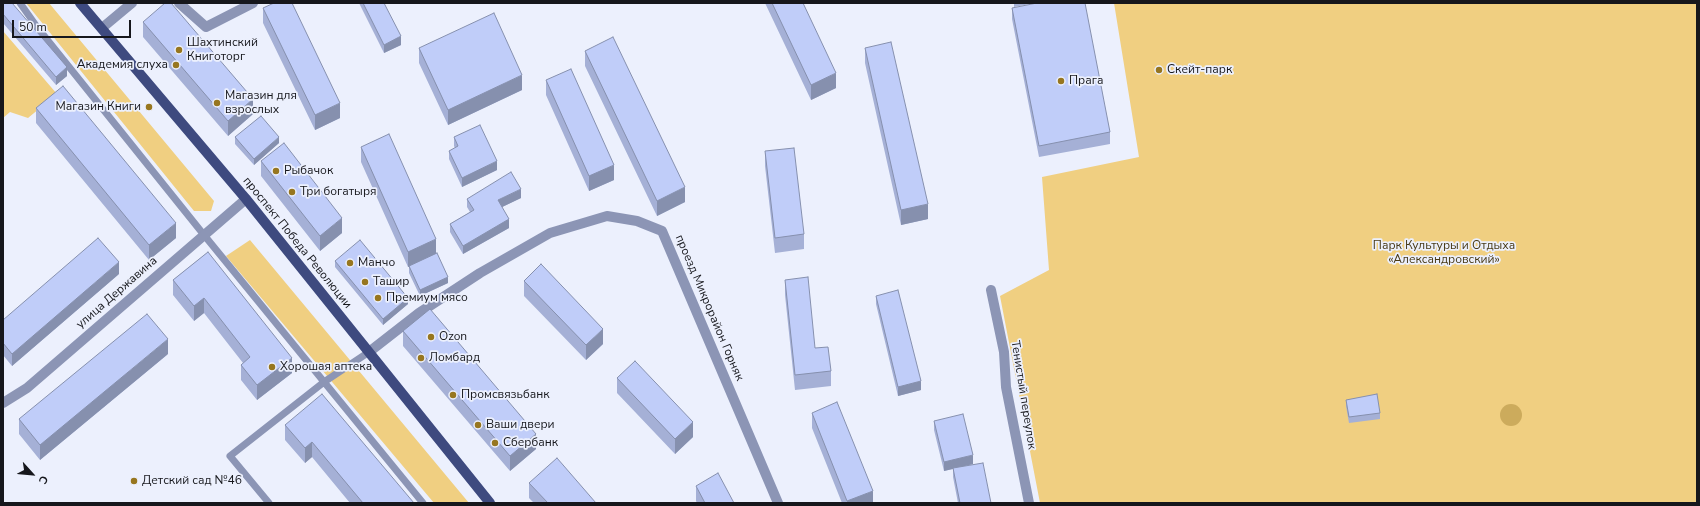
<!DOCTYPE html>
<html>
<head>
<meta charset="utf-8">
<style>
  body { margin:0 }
  #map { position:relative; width:1700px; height:506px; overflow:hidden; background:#ecf0fd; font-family:"Nunito Sans",sans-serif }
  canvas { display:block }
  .frame { position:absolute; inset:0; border:4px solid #16171c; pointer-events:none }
  .north { position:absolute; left:12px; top:454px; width:40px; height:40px; -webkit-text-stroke:3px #ecf0fd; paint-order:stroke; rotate:117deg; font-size:11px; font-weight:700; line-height:16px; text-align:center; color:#16171c }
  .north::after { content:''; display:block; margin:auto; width:14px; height:18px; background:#16171c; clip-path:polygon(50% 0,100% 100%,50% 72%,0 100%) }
  .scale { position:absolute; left:12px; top:20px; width:119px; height:18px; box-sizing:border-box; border:2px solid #16171c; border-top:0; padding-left:5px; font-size:12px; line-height:14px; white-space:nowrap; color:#16171c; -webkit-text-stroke:3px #ecf0fd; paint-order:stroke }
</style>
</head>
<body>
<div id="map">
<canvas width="1700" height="506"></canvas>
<div class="frame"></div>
<div class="north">С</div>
<div class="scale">50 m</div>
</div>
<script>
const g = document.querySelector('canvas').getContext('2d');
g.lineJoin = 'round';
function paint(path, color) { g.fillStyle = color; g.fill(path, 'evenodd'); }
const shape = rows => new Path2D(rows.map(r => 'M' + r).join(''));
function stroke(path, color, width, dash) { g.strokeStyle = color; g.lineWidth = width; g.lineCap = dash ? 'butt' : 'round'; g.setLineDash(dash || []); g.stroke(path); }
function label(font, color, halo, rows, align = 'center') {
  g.font = font + ' "Nunito Sans",sans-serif'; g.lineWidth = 3.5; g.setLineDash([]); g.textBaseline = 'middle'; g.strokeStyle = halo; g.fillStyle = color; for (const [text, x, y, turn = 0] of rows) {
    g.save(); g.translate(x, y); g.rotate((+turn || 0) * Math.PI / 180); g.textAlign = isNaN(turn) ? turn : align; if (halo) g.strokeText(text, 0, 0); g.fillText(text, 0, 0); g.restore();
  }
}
paint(shape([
  [26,3,49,3,214,201,211,211,194,211],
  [1114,3,1697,3,1697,503,1040,503,1000,296,1049,270,1042,177,1139,157],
  [3,31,57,94,28,118,10,112,3,118],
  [250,240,469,503,434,503,226,256]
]), '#f0cf81');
paint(shape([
  '1500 415a11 11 0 1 1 22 0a11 11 0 1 1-22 0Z'
]), '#ccab5c');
stroke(shape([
  [20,3,37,27,204,235,423,503],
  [269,503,230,456,324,382,369,352]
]), '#8c95b5', 7);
stroke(shape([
  [179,3,206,27,253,3],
  [102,28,132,3],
  [991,290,1004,352,1006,387,1029,503],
  [369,352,419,313,480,273,550,233,607,216,637,221,662,231,778,503]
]), '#8c95b5', 10);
stroke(shape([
  [3,403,27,388,246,199]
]), '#8c95b5', 10);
stroke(shape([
  [80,3,246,199,490,503]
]), '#3e4a7f', 10);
paint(shape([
  [3,3,67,76,56,85,3,23],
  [359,3,384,3,401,45,384,53],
  [765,3,803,3,836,88,811,100],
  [1014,3,1035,3,1014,7],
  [263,8,340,118,315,130,263,23],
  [1012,8,1110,132,1110,144,1039,157,1012,19],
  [143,22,253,114,228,136,143,37],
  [419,48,522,90,448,125,419,63],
  [865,48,928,219,901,225,865,63],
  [585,51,685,202,657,216,585,66],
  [546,80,614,180,589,191,546,95],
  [36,108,176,238,149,260,36,123],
  [235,137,279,143,254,165,235,144],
  [454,137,497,170,462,187,449,159,449,151,455,148,454,146],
  [361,147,436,254,448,283,420,296,409,273,409,267,408,267,361,162],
  [765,151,804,234,804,249,775,253,765,166],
  [261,161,342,233,320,251,261,176],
  [521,198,502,207,509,228,463,254,450,232,450,224,470,212,467,207,467,199],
  [208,252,292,373,257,400,241,380,241,365,243,363,204,313,194,321,173,295,173,280],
  [335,261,408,304,383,325,335,267],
  [119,274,12,366,3,355,3,320],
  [785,280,815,348,831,371,831,386,795,390,785,295],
  [524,281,603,344,586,360,524,296],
  [876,296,921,390,898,396,876,304],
  [403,331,536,449,510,471,403,346],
  [168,354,40,460,19,434,19,419],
  [617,378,693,437,675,454,617,393],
  [1346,400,1380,413,1380,419,1349,423,1346,406],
  [812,413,873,503,842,503,812,428],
  [934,421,973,464,962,467,991,503,958,503,953,477,953,469,944,471,934,430],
  [285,425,414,503,350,503,312,457,305,463,285,440],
  [529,483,596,503,534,503,529,498],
  [696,486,734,503,697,503,696,501]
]), '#a5b0d6');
paint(shape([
  [401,36,401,45,384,53,384,45],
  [67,67,67,76,56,85,56,77],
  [836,73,836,88,811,100,811,85],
  [522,75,522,90,448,125,448,110],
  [253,99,253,114,228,136,228,121],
  [340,103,340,118,315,130,315,115],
  [279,137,279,143,254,165,254,159],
  [497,161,497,170,462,187,462,178],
  [614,165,614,180,589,191,589,176],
  [685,187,685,202,657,216,657,201],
  [521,189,521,198,498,209,498,200],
  [928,204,928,219,901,225,901,210],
  [342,218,342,233,320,251,320,236],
  [509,219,509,228,463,254,463,246],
  [176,223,176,238,149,260,149,245],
  [436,239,436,254,408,267,408,252],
  [119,262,119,274,12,366,12,354],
  [448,277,448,283,420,296,420,290],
  [204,298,204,313,194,321,194,306],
  [408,298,408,304,383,325,383,319],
  [603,329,603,344,586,360,586,345],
  [168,339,168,354,40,460,40,445],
  [292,358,292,373,257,400,257,385],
  [921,381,921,390,898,396,898,387],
  [693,422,693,437,675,454,675,439],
  [536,434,536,449,510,471,510,456],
  [312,442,312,457,305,463,305,448],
  [973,455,973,464,944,471,944,462],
  [873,491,873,503,847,503,847,501]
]), '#8690ae');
const building = shape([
  [3,3,12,3,67,67,56,77,3,14,3,3],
  [165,3,171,3,253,99,228,121,143,22,165,3],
  [274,3,292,3,340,103,315,115,263,8,274,3],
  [363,3,384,3,401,36,384,45,363,3],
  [772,3,803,3,836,73,811,85,772,3],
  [1037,3,1085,3,1110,132,1039,146,1012,8,1037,3],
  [494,13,522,75,448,110,419,48,494,13],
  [613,37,685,187,657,201,585,51,613,37],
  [891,42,928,204,901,210,865,48,891,42],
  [571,69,614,165,589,176,546,80,571,69],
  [63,86,176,223,149,245,36,108,63,86],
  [261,116,279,137,254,159,235,137,261,116],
  [480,125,497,161,462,178,449,151,458,146,454,137,480,125],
  [389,134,436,239,408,252,361,147,389,134],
  [284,143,342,218,320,236,261,161,284,143],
  [794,148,804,234,775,238,765,151,794,148],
  [511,172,521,189,498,200,509,219,463,246,450,224,474,210,467,199,511,172],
  [98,238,119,262,12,354,3,343,3,320,98,238],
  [360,240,408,298,383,319,335,261,360,240],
  [208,252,292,358,257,385,241,365,250,357,204,298,194,306,173,280,208,252],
  [437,253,448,277,420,290,409,266,437,253],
  [541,264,603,329,586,345,524,281,541,264],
  [808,277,815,348,828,347,831,371,795,375,785,280,808,277],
  [898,290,921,381,898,387,876,296,898,290],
  [430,309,536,434,510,456,403,331,430,309],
  [147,314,168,339,40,445,19,419,147,314],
  [635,361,693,422,675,439,617,378,635,361],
  [322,394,414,503,363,503,312,442,305,448,285,425,322,394],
  [1377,394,1380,413,1349,417,1346,400,1377,394],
  [837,402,873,491,847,501,812,413,837,402],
  [963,414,973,455,944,462,934,421,963,414],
  [557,458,596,503,548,503,529,483,557,458],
  [983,463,991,503,960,503,953,468,983,463],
  [718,473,734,503,705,503,696,486,718,473]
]);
paint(building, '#c0cdf9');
stroke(building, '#8690ae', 1);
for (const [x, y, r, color] of [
  [179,50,4,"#97761f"],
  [176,65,4,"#97761f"],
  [1159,70,4,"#97761f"],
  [1061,81,4,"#97761f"],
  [217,103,4,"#97761f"],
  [149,107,4,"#97761f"],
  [276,171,4,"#97761f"],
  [292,192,4,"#97761f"],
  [350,263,4,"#97761f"],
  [365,282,4,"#97761f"],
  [378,298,4,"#97761f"],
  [431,337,4,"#97761f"],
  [421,358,4,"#97761f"],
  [272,367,4,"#97761f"],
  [453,395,4,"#97761f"],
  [478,425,4,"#97761f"],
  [495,443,4,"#97761f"],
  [134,481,4,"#97761f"]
]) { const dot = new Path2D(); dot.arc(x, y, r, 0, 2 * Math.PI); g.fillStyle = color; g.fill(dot); stroke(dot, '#ecf0fd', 1.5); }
label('12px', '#16171c', '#ecf0fd', [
  ["Шахтинский",187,43],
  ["Книготорг",187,57],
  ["Академия слуха",168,65,"right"],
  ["Скейт-парк",1167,70],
  ["Прага",1069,81],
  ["Магазин для",225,96],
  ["взрослых",225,110],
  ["Магазин Книги",141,107,"right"],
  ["Рыбачок",284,171],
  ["Три богатыря",300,192],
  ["Манчо",358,263],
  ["Ташир",373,282],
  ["Премиум мясо",386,298],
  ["Ozon",439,337],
  ["Ломбард",429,358],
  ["Хорошая аптека",280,367],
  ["Промсвязьбанк",461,395],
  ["Ваши двери",486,425],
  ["Сбербанк",503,443],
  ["Детский сад №46",142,481]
], 'left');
label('12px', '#16171c', '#ecf0fd', [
  ["проспект Победа Революции",297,243,51],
  ["улица Державина",117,293,-41],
  ["проезд Микрорайон Горняк",709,308,67],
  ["Тенистый переулок",1023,395,81]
]);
label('12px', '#473916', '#ecf0fd', [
  ["Парк Культуры и Отдыха",1444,246],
  ["«Александровский»",1444,260]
]);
</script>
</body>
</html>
